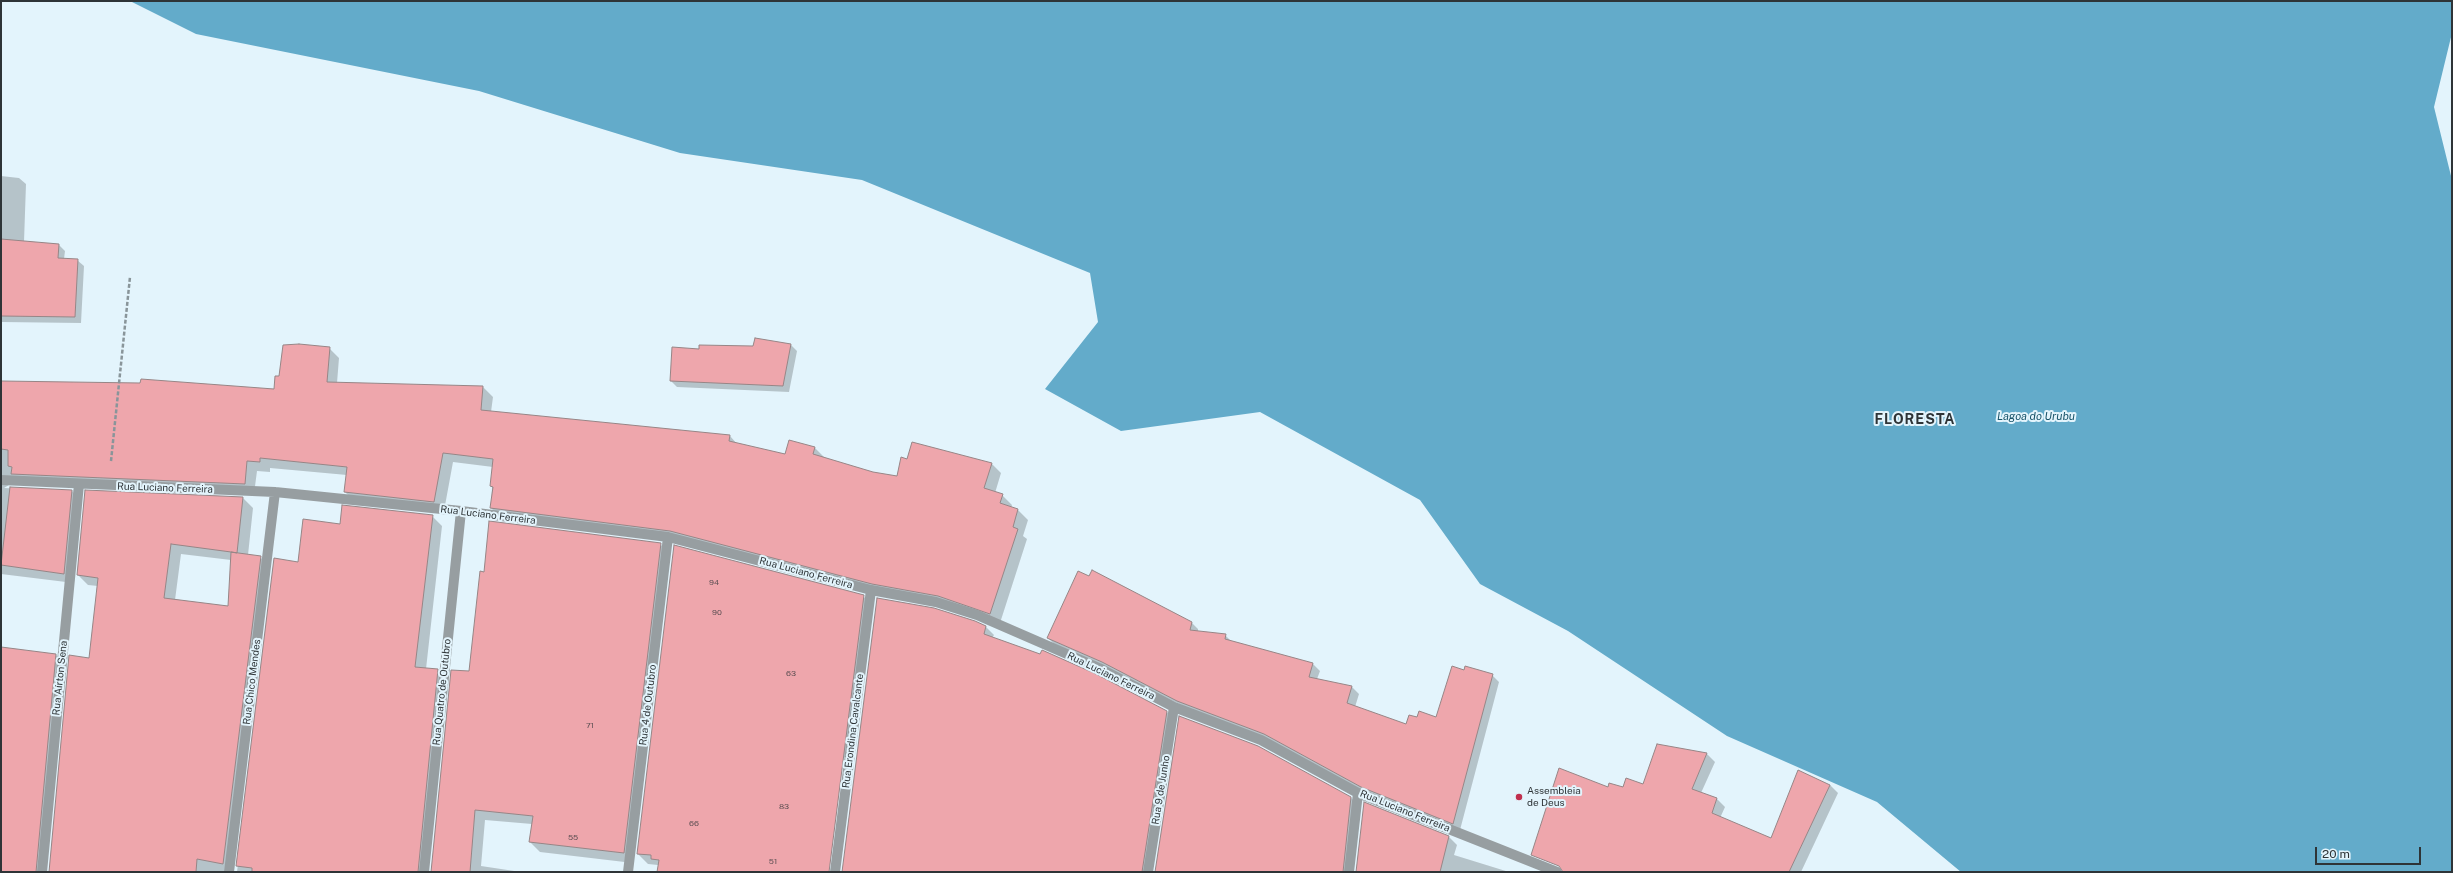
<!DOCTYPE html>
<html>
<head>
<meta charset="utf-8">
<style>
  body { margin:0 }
  #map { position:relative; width:2453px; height:873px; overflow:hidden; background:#e3f4fc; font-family:"Public Sans",sans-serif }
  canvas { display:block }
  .frame { position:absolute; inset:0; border:2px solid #2e3437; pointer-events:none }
  .scale { position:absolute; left:2315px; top:847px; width:106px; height:18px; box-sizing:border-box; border:2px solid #2e3437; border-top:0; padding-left:5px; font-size:12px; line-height:14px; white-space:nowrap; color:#2e3437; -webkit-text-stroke:3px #e3f4fc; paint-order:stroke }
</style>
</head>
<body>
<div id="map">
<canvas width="2453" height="873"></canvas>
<div class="frame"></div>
<div class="scale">20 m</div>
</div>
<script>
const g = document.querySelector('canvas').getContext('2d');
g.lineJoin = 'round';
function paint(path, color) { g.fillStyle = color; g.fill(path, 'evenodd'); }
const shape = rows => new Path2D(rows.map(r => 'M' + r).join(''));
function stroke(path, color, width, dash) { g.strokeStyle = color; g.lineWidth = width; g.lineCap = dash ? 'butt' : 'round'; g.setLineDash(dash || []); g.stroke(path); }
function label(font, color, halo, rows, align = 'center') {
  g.font = font + ' "Public Sans",sans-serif'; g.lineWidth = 4; g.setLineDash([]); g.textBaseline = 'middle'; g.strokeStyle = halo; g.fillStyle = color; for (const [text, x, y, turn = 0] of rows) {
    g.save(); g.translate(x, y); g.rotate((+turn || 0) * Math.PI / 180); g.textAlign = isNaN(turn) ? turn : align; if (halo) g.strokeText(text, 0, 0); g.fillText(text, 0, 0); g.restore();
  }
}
paint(shape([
  [130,1,2452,1,2452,33,2434,107,2452,180,2452,872,1961,872,1877,802,1727,736,1568,631,1480,584,1420,500,1260,412,1121,431,1045,389,1098,322,1090,273,862,180,680,153,479,91,196,34]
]), '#63abca');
paint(shape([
  [1,176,19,178,26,184,24,242,58,244,65,251,64,259,77,260,84,266,81,323,1,322],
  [791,345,797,351,789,392,677,387,671,381,700,350],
  [329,348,339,358,337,383,483,387,493,397,491,412,730,436,738,445,786,455,815,448,825,458,873,473,897,477,908,460,991,463,1001,473,995,493,1002,495,1012,505,1011,508,1018,510,1028,520,1023,536,1027,539,1000,623,680,540,501,518,491,508,493,467,453,462,444,511,355,502,345,492,347,475,270,468,270,472,257,471,254,494,12,483,4,488,72,491,82,501,74,583,1,574,1,382,275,390,280,376],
  [243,498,253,508,248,555,260,557,270,567,233,872,50,872,90,659,98,586,88,585,78,575],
  [181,554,231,560,229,607,175,600],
  [432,516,442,526,426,669,438,670,448,680,428,872,237,872,274,559,299,563,341,525],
  [660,544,670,554,633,863,540,852,530,842,532,824,485,820,481,866,521,872,432,872,469,673,484,573],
  [863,596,873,606,854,758,840,757,825,872,658,872,658,865,648,864,638,854],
  [1191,622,1198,629,1198,632,1225,635,1231,641,1313,664,1320,671,1317,679,1352,687,1359,694,1355,707,1407,725,1418,718,1437,719,1464,671,1492,675,1499,682,1460,830,1369,794,1055,645,1048,638],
  [986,627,994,635,992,638,1166,711,1174,719,1150,872,864,872],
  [1,648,56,655,66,665,46,872,1,872],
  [1658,745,1707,754,1715,762,1701,793,1717,799,1725,807,1720,818,1771,839,1830,785,1838,793,1801,872,1596,872,1608,788,1643,785],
  [1350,797,1359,805,1351,872,1156,872],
  [1449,837,1457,845,1454,855,1509,872,1357,872]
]), '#0003');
const building = shape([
  [1,239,59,244,58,258,78,259,75,317,1,316,1,239],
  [755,338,791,344,783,386,670,381,672,347,699,349,699,345,753,346,755,338],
  [299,344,330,347,327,382,483,386,481,410,730,435,729,441,785,454,789,440,815,447,813,454,873,472,897,476,901,457,907,459,912,442,992,463,984,488,1003,494,1000,503,1018,509,1013,527,1018,529,990,614,938,596,872,584,670,531,490,508,493,487,490,486,493,459,443,453,434,502,344,492,347,467,260,458,260,462,247,461,245,484,11,474,12,467,8,466,8,450,1,449,1,381,140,383,141,379,274,389,275,376,279,376,283,345,299,344],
  [10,487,72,490,64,574,1,565,10,487],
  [85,490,243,497,237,553,231,552,261,556,223,864,197,859,196,872,49,872,69,655,89,658,98,578,77,575,85,490],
  [171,544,231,552,228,606,164,598,171,544],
  [342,505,433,515,415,667,438,669,418,872,252,872,252,868,236,866,274,558,298,562,303,519,340,524,342,505],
  [489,521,661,543,624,853,529,842,533,816,475,810,470,872,431,872,451,670,469,671,480,571,484,572,489,521],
  [674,545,864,595,829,872,657,872,659,860,651,859,651,855,637,854,674,545],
  [1092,570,1192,622,1190,630,1226,634,1225,639,1313,663,1309,677,1352,686,1347,703,1406,724,1409,715,1417,717,1419,711,1436,717,1452,666,1464,670,1465,666,1493,674,1453,824,1361,787,1264,734,1177,701,1102,662,1047,638,1078,571,1089,576,1092,570],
  [877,598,934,608,975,621,986,626,984,634,1040,654,1042,650,1096,674,1167,711,1142,872,842,872,877,598],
  [1,647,56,654,36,872,1,872,1,647],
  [1179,716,1258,746,1351,797,1343,872,1155,872,1179,716],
  [1657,744,1707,753,1692,789,1717,798,1712,813,1771,838,1798,770,1830,785,1789,872,1563,872,1559,866,1531,855,1559,768,1608,787,1609,783,1623,787,1626,778,1643,784,1657,744],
  [1364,802,1449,836,1440,872,1356,872,1364,802]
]);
paint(building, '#eea6ac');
stroke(building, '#968586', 1);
stroke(shape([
  [111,461,130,277]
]), '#89959a', 2.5, [4, 2]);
stroke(shape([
  [1,480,275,492,461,511,668,537,871,590,936,602,977,615,1099,668,1174,707,1261,740,1358,793,1557,872],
  [42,872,79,484],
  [229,872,275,492],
  [424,872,461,511],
  [628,872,668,537],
  [835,872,871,590],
  [1148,872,1174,707],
  [1349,872,1358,793]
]), '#979ea1', 10);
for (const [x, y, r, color] of [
  [1519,797,4,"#c02f4e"]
]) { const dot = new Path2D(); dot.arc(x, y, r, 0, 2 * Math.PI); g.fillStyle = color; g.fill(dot); stroke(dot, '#e3f4fc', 1.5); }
label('8px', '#5e5054', null, [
  ["94",714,583],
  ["90",717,613],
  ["63",791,674],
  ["71",590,726],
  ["83",784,807],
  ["66",694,824],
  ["55",573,838],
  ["51",773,862]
]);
label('10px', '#2e3437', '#e3f4fc', [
  ["Rua Luciano Ferreira",165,488,2],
  ["Rua Luciano Ferreira",488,515,7],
  ["Rua Luciano Ferreira",806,573,15],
  ["Rua Luciano Ferreira",1111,676,26],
  ["Rua Aírton Sena",60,678,-84],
  ["Rua Chico Mendes",252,682,-83],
  ["Rua Quatro de Outubro",442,692,-84],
  ["Rua 4 de Outubro",648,705,-83],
  ["Rua Erondina Cavalcante",853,731,-83],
  ["Rua 9 de Junho",1161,790,-81],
  ["Rua Luciano Ferreira",1405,811,22]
]);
label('10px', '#2e3437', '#e3f4fc', [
  ["Assembleia",1527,791],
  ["de Deus",1527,803]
], 'left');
label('italic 11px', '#185369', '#e3f4fc', [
  ["Lagoa do Urubu",2036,417]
]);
g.letterSpacing = '1px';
label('bold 14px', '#2e3437', '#e3f4fc', [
  ["FLORESTA",1915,420]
]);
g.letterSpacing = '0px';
</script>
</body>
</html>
